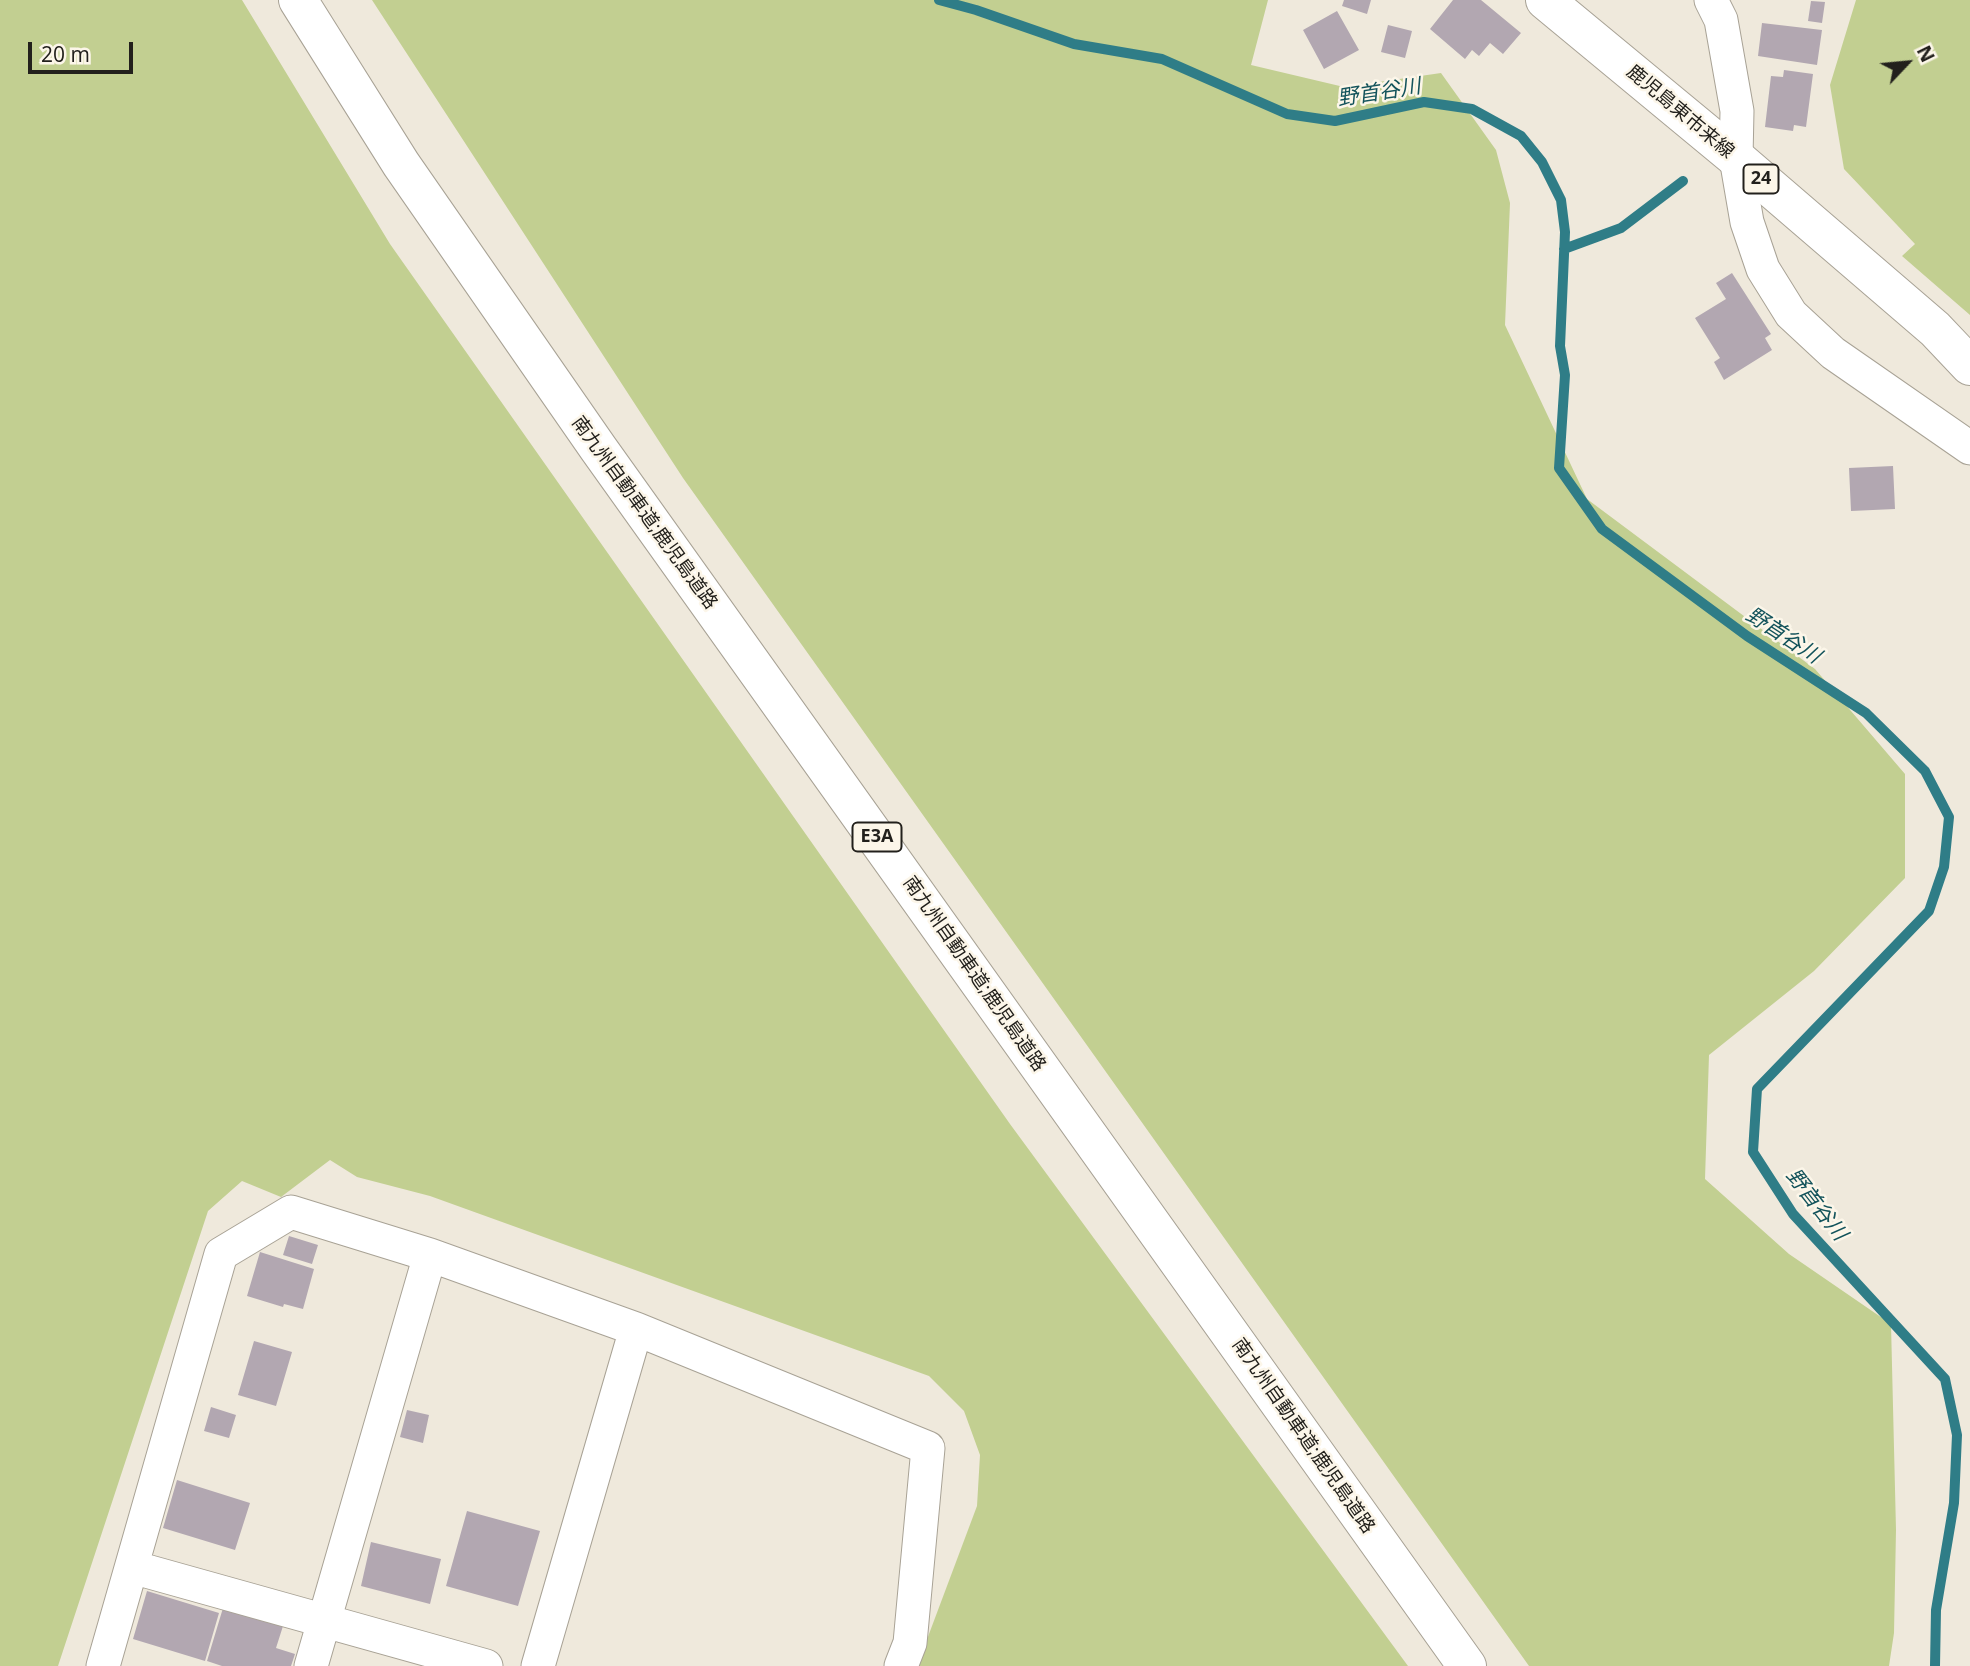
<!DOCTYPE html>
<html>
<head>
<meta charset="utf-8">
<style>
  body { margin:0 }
  #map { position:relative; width:1970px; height:1666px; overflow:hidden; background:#efe9dc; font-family:"Open Sans",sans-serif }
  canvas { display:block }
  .north { position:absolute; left:1872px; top:28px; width:70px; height:70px; -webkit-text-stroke:5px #fcf6e9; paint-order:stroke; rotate:64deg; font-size:19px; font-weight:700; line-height:28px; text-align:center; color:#22201c }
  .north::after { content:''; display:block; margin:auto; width:24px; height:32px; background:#22201c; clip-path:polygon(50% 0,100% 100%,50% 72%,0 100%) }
  .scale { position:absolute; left:28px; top:42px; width:105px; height:32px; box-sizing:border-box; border:4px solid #22201c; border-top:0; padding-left:9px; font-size:21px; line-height:24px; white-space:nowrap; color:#22201c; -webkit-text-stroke:5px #fcf6e9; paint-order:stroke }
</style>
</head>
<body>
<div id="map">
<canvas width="1970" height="1666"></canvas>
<div class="north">N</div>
<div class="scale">20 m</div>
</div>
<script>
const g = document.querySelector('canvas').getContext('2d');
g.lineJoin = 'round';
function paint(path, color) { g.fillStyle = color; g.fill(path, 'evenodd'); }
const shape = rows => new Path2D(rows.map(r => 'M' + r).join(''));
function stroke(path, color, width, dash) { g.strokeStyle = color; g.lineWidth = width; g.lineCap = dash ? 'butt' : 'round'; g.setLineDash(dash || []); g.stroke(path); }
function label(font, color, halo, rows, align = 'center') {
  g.font = font + ' "Open Sans","Noto Sans JP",sans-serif'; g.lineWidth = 5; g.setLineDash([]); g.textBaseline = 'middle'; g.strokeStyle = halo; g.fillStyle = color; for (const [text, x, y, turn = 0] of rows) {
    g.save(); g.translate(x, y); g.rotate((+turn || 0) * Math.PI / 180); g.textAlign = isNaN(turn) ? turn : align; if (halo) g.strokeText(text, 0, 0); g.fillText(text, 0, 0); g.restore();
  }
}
paint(shape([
  [0,0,242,0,390,244,1010,1124,1408,1666,917,1666,977,1506,980,1455,964,1411,929,1376,430,1196,357,1177,330,1160,281,1197,242,1181,208,1211,58,1666,0,1666],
  [372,0,1268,0,1251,65,1344,87,1441,73,1496,150,1510,203,1505,325,1587,499,1815,669,1905,774,1905,878,1814,971,1709,1055,1705,1179,1789,1254,1891,1324,1896,1530,1894,1633,1889,1666,1529,1666,683,478],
  [1856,0,1970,0,1970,315,1902,256,1915,244,1844,169,1830,85]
]), '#c2cf91');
stroke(shape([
  [939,0,976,10,1074,44,1162,59,1287,114,1335,121,1424,102,1472,109,1521,136,1542,162,1561,200,1565,232,1560,346,1565,375,1559,468,1602,529,1747,636,1866,713,1925,771,1949,817,1944,867,1929,911,1757,1089,1753,1152,1793,1214,1945,1379,1957,1435,1954,1503,1936,1610,1935,1666],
  [1564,249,1621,228,1683,181]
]), '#2f7d87', 10);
paint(shape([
  [1344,0,1371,0,1367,14,1342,6],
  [1453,0,1481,0,1521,33,1503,54,1490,43,1479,56,1472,50,1465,59,1430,29],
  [1811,1,1825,2,1822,23,1808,21],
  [1337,11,1359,50,1324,69,1303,30],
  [1762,23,1822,30,1817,65,1758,56],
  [1388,25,1412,31,1405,58,1381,52],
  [1784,70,1813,74,1806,127,1794,125,1793,131,1765,127,1771,76,1783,77],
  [1732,273,1771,334,1765,338,1772,350,1724,380,1714,362,1720,358,1695,318,1726,299,1716,283],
  [1893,466,1895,509,1851,511,1849,468],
  [289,1236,318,1245,312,1264,283,1255],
  [260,1252,314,1269,303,1309,284,1304,283,1307,247,1296],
  [254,1341,292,1352,276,1406,238,1395],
  [211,1407,236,1415,229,1438,204,1431],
  [407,1410,429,1415,423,1443,400,1437],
  [177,1480,250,1503,235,1550,163,1528],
  [467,1511,540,1531,518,1606,446,1586],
  [371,1542,441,1559,430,1604,361,1586],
  [147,1591,219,1613,205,1661,133,1639],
  [223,1608,283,1626,276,1648,295,1654,291,1666,222,1666,207,1661]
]), '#b2a7b1');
const street = shape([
  [1711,0,1721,20,1737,111,1736,158,1747,222,1763,269,1791,314,1833,353,1970,448],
  [132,1567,486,1666],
  [103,1666,221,1254,291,1212,430,1255,636,1329,928,1448,910,1643,901,1666],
  [311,1666,430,1255],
  [538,1666,636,1329]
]);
const primary = shape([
  [1545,0,1736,158,1935,329,1970,366]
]);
const highway = shape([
  [298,0,401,164,598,448,1467,1666]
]);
stroke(street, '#a8a295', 35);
stroke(primary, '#a8a295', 40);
stroke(highway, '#a8a295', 40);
stroke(street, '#fff', 33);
stroke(primary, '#fff', 38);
stroke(highway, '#fff', 38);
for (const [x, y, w] of [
  [1761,179,35],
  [877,837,49]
]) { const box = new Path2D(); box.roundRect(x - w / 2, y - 14.5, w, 29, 5); g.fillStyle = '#fcf6e9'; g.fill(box); stroke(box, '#22201c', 2); }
label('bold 18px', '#22201c', null, [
  ["24",1761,179],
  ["E3A",877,837]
]);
label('19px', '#22201c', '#fcf6e9', [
  ["鹿児島東市来線",1680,112,40],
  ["南九州自動車道;鹿児島道路",644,513,54],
  ["南九州自動車道;鹿児島道路",974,974,55],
  ["南九州自動車道;鹿児島道路",1303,1436,55]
]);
label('italic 21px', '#13535b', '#fcf6e9', [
  ["野首谷川",1379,93,-9],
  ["野首谷川",1783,636,33],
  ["野首谷川",1816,1205,52]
]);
</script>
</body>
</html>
